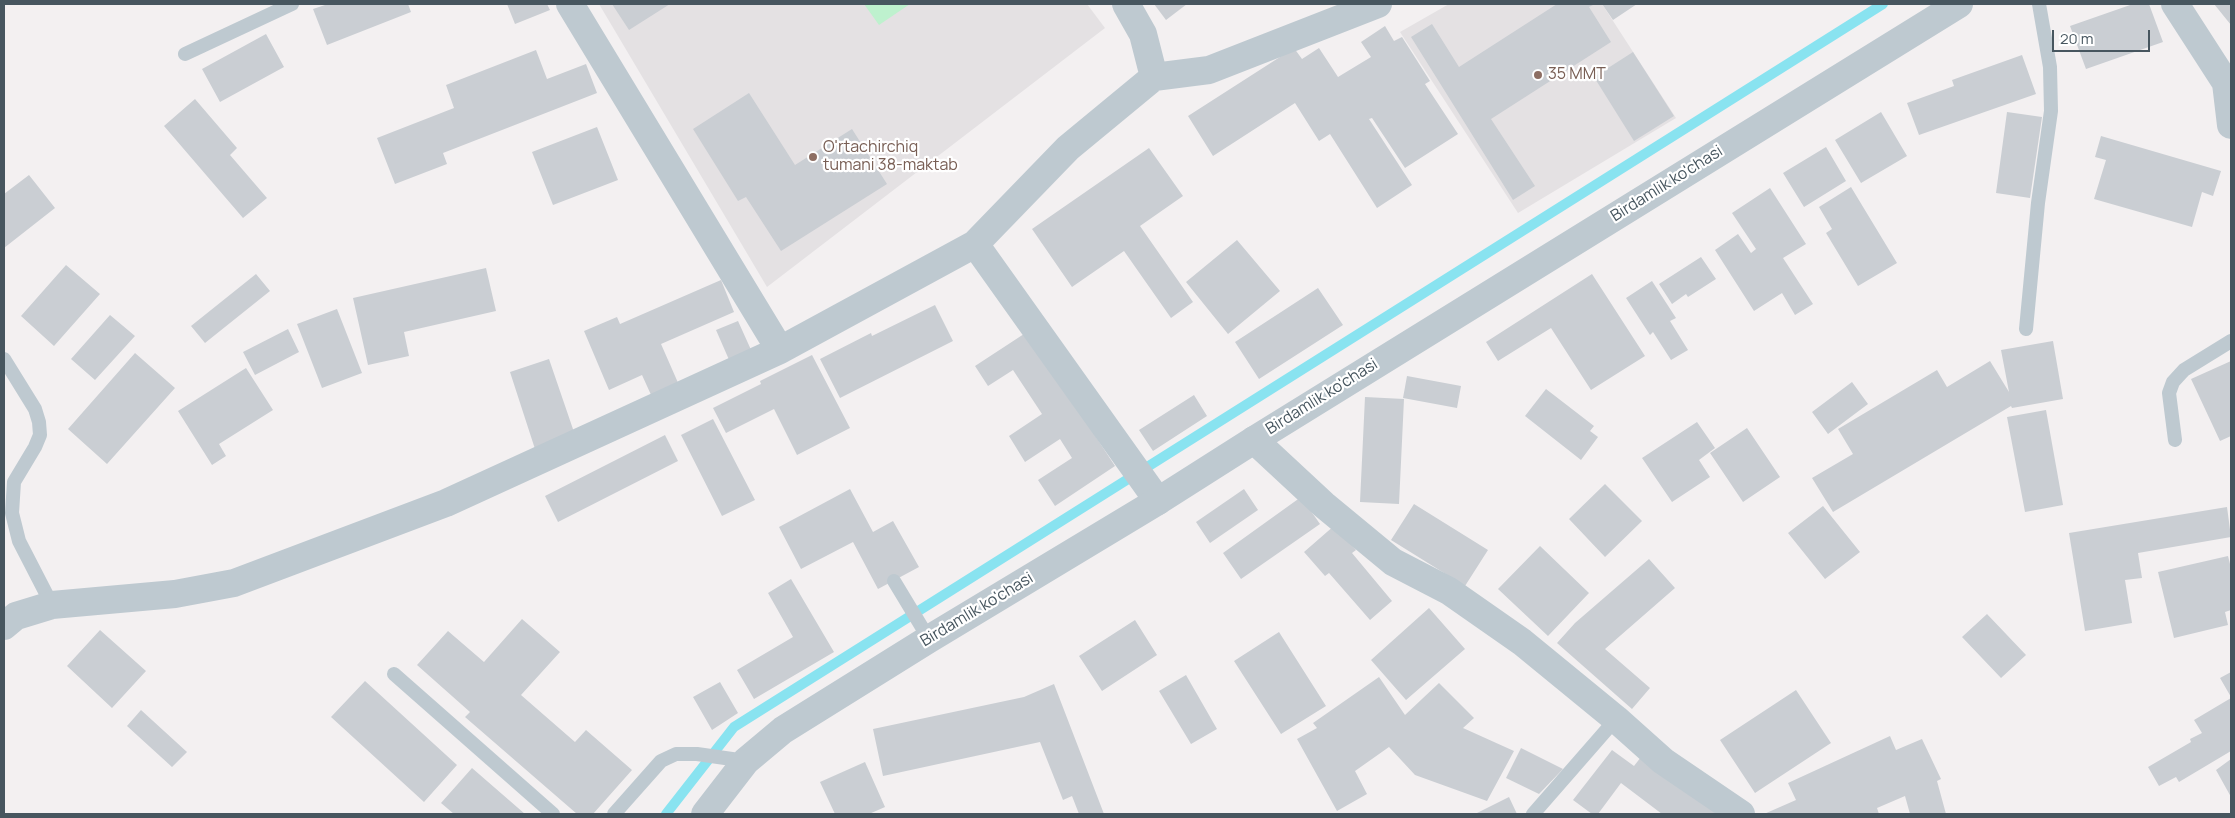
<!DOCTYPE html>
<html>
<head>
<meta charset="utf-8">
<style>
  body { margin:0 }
  #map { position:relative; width:2235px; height:818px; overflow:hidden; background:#f3f0f1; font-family:Manrope,sans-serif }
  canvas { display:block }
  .frame { position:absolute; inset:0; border:5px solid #47565f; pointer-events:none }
  .scale { position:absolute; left:2052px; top:30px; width:98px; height:22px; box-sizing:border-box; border:2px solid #47565f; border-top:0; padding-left:6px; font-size:15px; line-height:18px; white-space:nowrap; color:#47565f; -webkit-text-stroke:4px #fff; paint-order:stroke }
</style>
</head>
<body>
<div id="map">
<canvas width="2235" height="818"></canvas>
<div class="frame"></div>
<div class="scale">20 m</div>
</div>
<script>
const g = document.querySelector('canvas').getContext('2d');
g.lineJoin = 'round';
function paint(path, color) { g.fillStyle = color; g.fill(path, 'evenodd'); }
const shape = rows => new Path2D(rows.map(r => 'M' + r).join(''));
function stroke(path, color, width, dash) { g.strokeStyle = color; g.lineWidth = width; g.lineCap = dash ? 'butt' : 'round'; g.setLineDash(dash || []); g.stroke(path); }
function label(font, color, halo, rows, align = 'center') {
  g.font = font + ' Manrope,sans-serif'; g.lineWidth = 4.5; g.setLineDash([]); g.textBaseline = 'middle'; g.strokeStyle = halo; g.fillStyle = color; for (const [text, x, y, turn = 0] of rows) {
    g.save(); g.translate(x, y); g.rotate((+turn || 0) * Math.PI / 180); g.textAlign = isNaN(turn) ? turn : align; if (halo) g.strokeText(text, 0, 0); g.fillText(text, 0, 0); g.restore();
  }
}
paint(shape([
  [599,4,1087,4,1105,28,767,287],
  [1449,4,1602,4,1676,118,1518,213,1400,32]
]), '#e4e1e3');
paint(shape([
  [864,4,910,4,879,25]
]), '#bef1ce');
stroke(shape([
  [666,814,734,727,1883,4]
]), '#89e3f0', 10);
paint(shape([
  [328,4,408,4,411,12,327,45,313,9],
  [507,4,547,4,550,10,515,24],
  [612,4,670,4,629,30],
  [1154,4,1187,4,1166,20],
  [1557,4,1595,4,1589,7,1611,42,1491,119,1535,186,1513,200,1411,37,1432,24,1459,67],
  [1602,4,1637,4,1613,20],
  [2133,4,2149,4,2163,42,2086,69,2070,26],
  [2214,4,2231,4,2231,25],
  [1385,26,1394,41,1402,37,1430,81,1425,84,1458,134,1405,168,1372,118,1369,119,1412,185,1377,208,1330,134,1319,141,1295,103,1213,156,1188,116,1294,48,1302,59,1319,48,1338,77,1371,57,1361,42],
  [266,34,284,67,220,102,202,69],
  [536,50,547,79,586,64,597,93,443,153,447,164,395,184,377,138,454,108,446,85],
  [1633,52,1674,116,1634,141,1594,77],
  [2022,55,2036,94,1919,135,1907,103,1954,86,1952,80],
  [749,93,795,165,852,129,887,184,781,251,746,197,738,201,693,129],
  [195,99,237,148,230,155,267,198,243,218,164,126],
  [1881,112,1907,156,1861,183,1835,140],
  [2007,112,2042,117,2030,198,1996,193],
  [597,127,618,180,553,205,532,152],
  [2101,136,2221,171,2213,196,2202,192,2192,227,2094,199,2106,160,2095,157],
  [1826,147,1846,181,1804,207,1783,173],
  [1149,148,1183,196,1140,226,1193,302,1171,318,1124,251,1072,287,1032,229],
  [29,175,55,208,4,248,4,194],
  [1851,187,1897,263,1858,286,1826,233,1832,229,1819,207],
  [1770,188,1806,244,1783,258,1813,304,1795,315,1782,293,1754,311,1715,250,1738,234,1751,253,1756,249,1732,213],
  [1237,240,1280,291,1228,334,1186,282],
  [1701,257,1716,279,1688,297,1686,294,1672,304,1659,284],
  [66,265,100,294,54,346,21,316],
  [486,268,496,311,404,332,409,356,368,365,353,298],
  [256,274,270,291,205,343,191,326],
  [1592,274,1645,356,1591,390,1551,328,1498,361,1486,342],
  [721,280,734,312,661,344,679,385,652,397,642,375,609,390,584,331,617,317,620,324],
  [1652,281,1676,318,1670,321,1688,350,1671,360,1653,332,1650,335,1626,298],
  [1318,288,1343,325,1259,379,1235,342],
  [935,305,953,341,840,398,820,359,871,333,872,336],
  [337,309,362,373,322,388,297,324],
  [110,315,135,336,95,380,71,359],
  [738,321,752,352,730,362,716,330],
  [288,329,299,352,255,375,243,352],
  [1027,332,1115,466,1055,506,1038,480,1072,458,1060,439,1025,462,1009,436,1042,414,1013,370,988,386,975,366],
  [2053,341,2063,399,2012,408,2011,406,1833,512,1812,478,1853,454,1838,429,1937,370,1947,387,1990,361,2009,392,2001,350],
  [135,353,175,388,107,464,68,429],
  [812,355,850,428,797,455,774,409,726,433,713,408,761,384,760,381],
  [549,359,575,435,535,449,510,372],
  [2231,361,2231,436,2220,441,2191,379],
  [246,368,273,410,219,444,226,456,212,465,178,411],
  [1407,376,1461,386,1457,408,1403,398],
  [1852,382,1868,404,1828,434,1812,412],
  [1546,389,1594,426,1590,431,1598,437,1581,460,1525,416],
  [1194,395,1207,416,1153,451,1139,430],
  [1365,397,1404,399,1399,504,1360,502],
  [2046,410,2063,505,2025,512,2007,417],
  [713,419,755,500,722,516,681,435],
  [1697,422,1715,448,1699,460,1710,477,1672,502,1642,458],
  [1747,428,1780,477,1743,502,1710,453],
  [665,435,678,461,558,522,545,496],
  [1605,484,1642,521,1605,557,1569,519],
  [850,489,873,532,893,521,919,567,878,589,853,542,801,569,779,527],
  [1244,489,1258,510,1210,543,1196,522],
  [1301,497,1320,524,1241,579,1223,553],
  [1414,504,1488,550,1465,586,1391,540],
  [1823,506,1860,552,1825,579,1788,533],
  [2227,507,2231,537,2138,553,2142,578,2125,580,2132,623,2085,631,2069,533],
  [1335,525,1356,550,1352,553,1392,601,1370,620,1329,573,1325,576,1304,552],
  [1540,546,1589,593,1548,636,1498,589],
  [2228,556,2231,568,2231,610,2225,612,2228,625,2174,638,2158,572],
  [1649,559,1675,588,1605,649,1650,688,1632,709,1557,643,1575,623],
  [791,579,834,652,754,699,737,670,793,637,768,593],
  [1429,608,1465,649,1406,700,1371,660],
  [1987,614,2026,655,2001,678,1962,637],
  [522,619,560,652,521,695,575,742,586,730,632,770,593,814,577,814,465,717,470,712,417,665,448,631,484,662],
  [1135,620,1157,655,1102,691,1079,656],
  [100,630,146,671,112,708,67,666],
  [1279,632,1326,706,1281,734,1234,661],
  [2231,672,2231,697,2220,678],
  [1186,675,1217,729,1191,744,1159,691],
  [1379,677,1405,715,1439,683,1474,718,1463,728,1514,751,1487,801,1415,775,1389,747,1355,771,1367,794,1337,811,1297,739,1317,728,1313,723],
  [365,681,457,765,424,802,331,717],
  [720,682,738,713,712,730,693,697],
  [1054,684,1104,814,1079,814,1072,796,1063,800,1040,742,883,776,873,729,1024,697],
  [1796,690,1831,743,1755,793,1720,740],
  [2231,698,2231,751,2179,782,2176,777,2159,786,2148,767,2191,742,2190,739,2202,733,2194,720],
  [141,710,187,752,172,767,127,726],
  [1890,736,1896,750,1922,739,1941,779,1937,781,1946,814,1910,814,1905,796,1877,808,1879,814,1764,814,1796,800,1788,783],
  [1521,748,1563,769,1539,794,1506,778],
  [1612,750,1634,766,1641,757,1717,814,1662,814,1621,783,1598,814,1592,814,1573,800],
  [2231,759,2231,797,2216,770],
  [865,762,885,807,869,814,835,814,820,782],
  [472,768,525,814,454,814,441,803],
  [1509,797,1517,814,1475,814]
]), '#caced3');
stroke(shape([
  [185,54,292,4],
  [2026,329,2038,203,2051,111,2050,67,2039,4],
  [4,359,35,409,39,422,40,435,35,447,14,482,12,513,19,541,52,605],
  [2175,440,2169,393,2173,382,2184,370,2231,341],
  [894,581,929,639],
  [394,674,553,814],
  [614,814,661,761,676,754,697,754,746,761],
  [1533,814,1616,719]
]), '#bec9d0', 14);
stroke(shape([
  [570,4,780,350],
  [1126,4,1143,34,1154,77],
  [2175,4,2226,83,2231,125],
  [975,244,1158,501],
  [1254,440,1324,505,1393,562,1449,591,1522,642,1616,719,1663,761,1741,814],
  [4,626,16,616,52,605,175,594,234,583,446,503,780,350,975,244,1068,148,1154,77,1209,70,1378,4]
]), '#bec9d0', 28);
stroke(shape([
  [705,814,746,761,783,730,929,639,1158,501,1254,440,1959,4]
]), '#bec9d0', 28);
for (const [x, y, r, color] of [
  [1538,75,5,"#8d6e63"],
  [813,157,5,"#8d6e63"]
]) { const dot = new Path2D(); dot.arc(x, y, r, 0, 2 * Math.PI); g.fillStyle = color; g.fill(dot); stroke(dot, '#fff', 2); }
label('16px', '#785e54', '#fff', [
  ["35 MMT",1548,75],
  ["O'rtachirchiq",823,148],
  ["tumani 38-maktab",823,166]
], 'left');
label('16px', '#47565f', '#fff', [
  ["Birdamlik ko'chasi",1667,184,-32],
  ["Birdamlik ko'chasi",1322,397,-32],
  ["Birdamlik ko'chasi",977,610,-31]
]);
</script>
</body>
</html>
